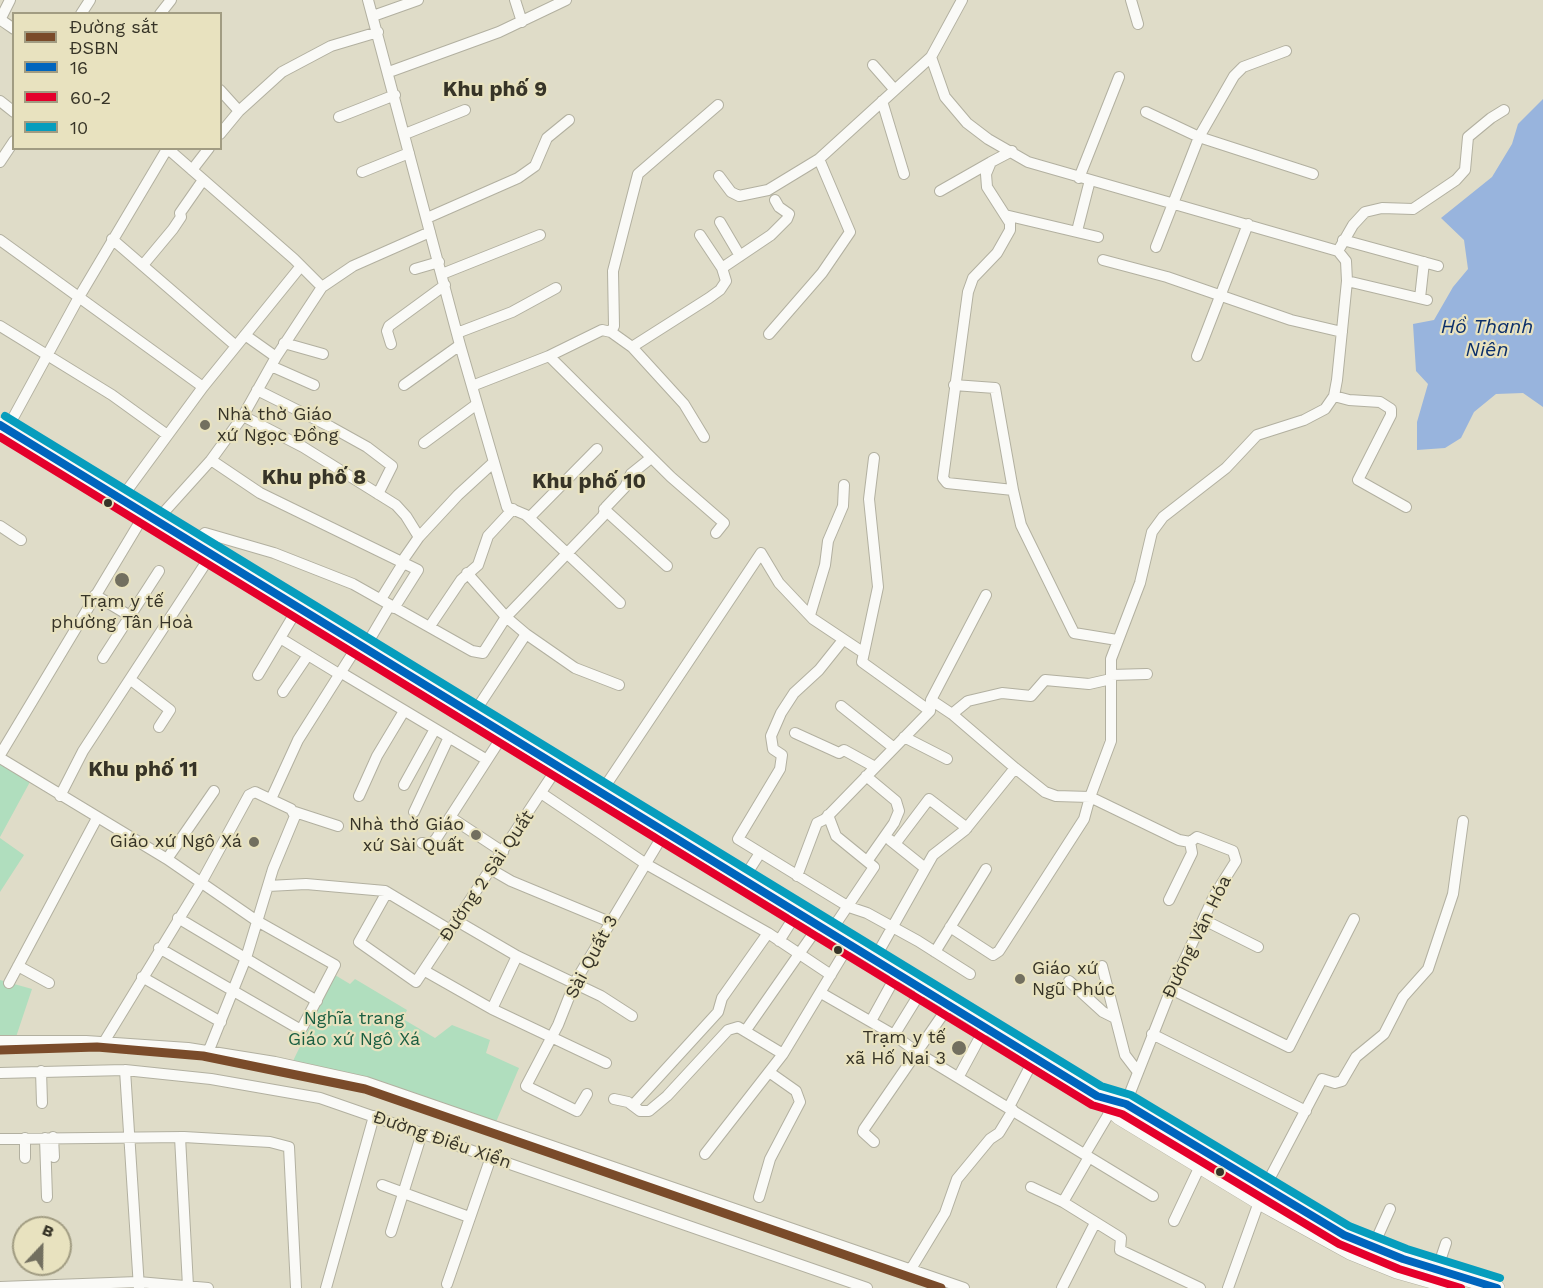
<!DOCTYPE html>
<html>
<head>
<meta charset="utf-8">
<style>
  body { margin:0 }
  #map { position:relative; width:1543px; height:1288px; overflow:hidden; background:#dfdcc8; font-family:"Work Sans",sans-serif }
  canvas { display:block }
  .legend { position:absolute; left:12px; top:12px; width:210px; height:138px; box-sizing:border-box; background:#e8e2bf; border:2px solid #a19c82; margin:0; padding:8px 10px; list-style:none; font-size:18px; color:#373427 }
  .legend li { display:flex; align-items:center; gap:12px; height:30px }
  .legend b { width:30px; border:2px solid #a19c82 }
  .north { position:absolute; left:12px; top:1216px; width:60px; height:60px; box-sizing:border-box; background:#e8e2bf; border:2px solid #a19c82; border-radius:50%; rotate:22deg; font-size:16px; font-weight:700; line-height:24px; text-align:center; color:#373427 }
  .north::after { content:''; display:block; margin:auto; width:21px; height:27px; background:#726f5f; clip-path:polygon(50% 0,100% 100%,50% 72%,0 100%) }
</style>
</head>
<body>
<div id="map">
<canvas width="1543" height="1288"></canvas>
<ul class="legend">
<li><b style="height:8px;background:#7a4b2a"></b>Đường sắt ĐSBN</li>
<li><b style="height:8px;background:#0065bd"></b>16</li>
<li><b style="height:8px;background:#e4002b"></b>60-2</li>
<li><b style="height:8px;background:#069dbd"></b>10</li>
</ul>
<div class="north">B</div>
</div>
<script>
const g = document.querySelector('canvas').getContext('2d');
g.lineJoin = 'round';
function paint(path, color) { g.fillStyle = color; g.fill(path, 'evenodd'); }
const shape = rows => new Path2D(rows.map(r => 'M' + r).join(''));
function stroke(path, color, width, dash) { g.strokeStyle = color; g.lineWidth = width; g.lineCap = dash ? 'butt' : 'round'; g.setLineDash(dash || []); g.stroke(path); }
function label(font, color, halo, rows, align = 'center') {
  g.font = font + ' "Work Sans",sans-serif'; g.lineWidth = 4.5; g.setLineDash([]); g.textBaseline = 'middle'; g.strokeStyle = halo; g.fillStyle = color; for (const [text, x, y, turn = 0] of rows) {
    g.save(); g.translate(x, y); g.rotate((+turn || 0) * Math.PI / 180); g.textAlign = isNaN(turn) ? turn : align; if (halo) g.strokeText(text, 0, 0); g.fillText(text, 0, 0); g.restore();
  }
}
paint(shape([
  [0,761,31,780,0,837],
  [0,838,24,855,0,892],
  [335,975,350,984,355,979,407,1010,403,1019,435,1038,452,1025,490,1040,486,1053,519,1068,496,1122,292,1063],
  [0,980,32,989,16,1037,0,1038]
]), '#b0debe');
paint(shape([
  [1543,99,1543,407,1523,393,1496,394,1474,412,1461,438,1445,448,1417,450,1417,422,1428,384,1416,371,1413,324,1434,320,1453,287,1468,269,1464,240,1441,218,1492,177,1512,144,1518,124]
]), '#98b4dd');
const minor = shape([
  [368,0,460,345,507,507,526,515,620,603],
  [515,0,522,22],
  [1131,0,1138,24],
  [81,14,90,0],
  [160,14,171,0],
  [373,16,418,0],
  [0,20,10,0],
  [1,20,14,29],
  [873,65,894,89],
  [389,72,499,32,566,0],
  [220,90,239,111],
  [0,101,14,112],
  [882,101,904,174],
  [1146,112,1199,137,1313,174],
  [339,117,395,95],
  [220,134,239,111,282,72,331,46,378,32],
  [405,134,465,110],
  [167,148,294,259,322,287],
  [1012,151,991,162,986,174,987,187,1010,223,1010,230,997,253,973,278,968,292,943,478,947,483,1013,490,1021,525,1074,633,1117,640],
  [0,162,14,141],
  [192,170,209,148],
  [362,172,409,153],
  [719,176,731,192,739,196,768,190,819,159,931,57],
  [1079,178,1119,77],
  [940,191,991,162],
  [1005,215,1098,237],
  [427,218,518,178,535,166,547,138,569,120],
  [720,222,740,256],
  [1077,231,1090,180],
  [112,239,236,346],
  [0,240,203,387],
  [1343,240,1438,266],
  [1156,247,1199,137,1234,76,1243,67,1286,51],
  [1338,251,1353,225,1365,212,1382,208,1413,209,1456,180,1465,170,1468,137,1491,118,1504,110],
  [1103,260,1167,277,1291,320,1342,332],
  [143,265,173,229,181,217,180,213,203,180],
  [722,268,771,235,787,219,789,214,779,207,775,200],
  [415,269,439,262],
  [442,274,540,235],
  [1347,281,1427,300],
  [1420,298,1424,262],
  [0,326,112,395,166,434],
  [611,332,614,326,613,271,638,174,718,105],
  [457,333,512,312,556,288],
  [769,334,822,273,850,232,819,159],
  [245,335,276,357],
  [284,343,323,354],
  [391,344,387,331,389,326,445,285],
  [632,347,709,298,720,290,726,281,722,268,700,235],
  [549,356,671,477,724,523,716,533],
  [1197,356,1248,224],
  [271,366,314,385],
  [404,385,460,345],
  [954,385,995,388,1013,490],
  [472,386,549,356,602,330,611,332,632,347,684,404,704,437],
  [257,390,331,427,367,447,392,466,378,494],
  [1334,396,1349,400,1380,402,1391,409,1391,415,1358,480,1406,507],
  [243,416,303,447,396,505,406,516,419,537],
  [7,429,79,297,167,149],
  [424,443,477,404],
  [874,458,869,499,878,587,862,662,930,711],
  [211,460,260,493,418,570,394,608],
  [120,500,203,387,301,266],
  [604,509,667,566],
  [529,518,597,449],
  [156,521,211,460,243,416,276,357,322,287,353,266,430,232],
  [0,526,21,540],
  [192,543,205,533,274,553,353,584,472,651,483,653,506,617,603,516,606,507,625,487,631,474,651,458],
  [403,560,419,537,458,495,494,462],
  [467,573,506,617,526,634,575,668,619,685],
  [95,595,130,616],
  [381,599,402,565],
  [810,615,825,565,828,541,843,506,844,485],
  [430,626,461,580,478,565,488,536,513,509],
  [280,638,339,674],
  [843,640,819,670,794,693,781,713,771,736,773,749,782,755,780,769,738,839,849,907,867,913,918,941,970,974],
  [364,649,390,605],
  [103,658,159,571],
  [340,672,487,760],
  [258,675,298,608],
  [1111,675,1147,674],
  [131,680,170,710,159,727],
  [283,692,308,655],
  [931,700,952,714,1015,768],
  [841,706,894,748],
  [474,713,526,634],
  [952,714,968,701,1002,693,1031,696,1045,680,1089,684,1111,679],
  [795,733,839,753,844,750,875,767],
  [904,737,947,759],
  [0,755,144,515],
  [0,758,167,859,257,921,335,965,301,1030,159,948],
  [866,776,896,801,899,811,894,823,868,860],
  [404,785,435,729],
  [602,791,761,553,779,583,813,619,864,653],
  [541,793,646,864,768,933,831,975],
  [60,796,83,751,211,555],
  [359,796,377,756,404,711],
  [271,799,298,740,358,645],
  [295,812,338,826],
  [414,812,449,737],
  [828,815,836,836,874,867,831,931],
  [450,817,503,852],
  [890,840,925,868],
  [422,843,431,844,436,839,505,732],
  [895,844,929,799,967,828],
  [167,859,214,791],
  [492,870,511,881,610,922],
  [797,876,817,823,825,819,930,711,931,700,986,595],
  [744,878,760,853],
  [268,886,306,884,385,891,450,930],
  [387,892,359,942,416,982,559,765],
  [1169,900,1192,853,1190,842],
  [178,918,317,1001],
  [1204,920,1258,947],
  [457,921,517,956,601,996,632,1016],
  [950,927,993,955,999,951,1084,819,1090,797,1179,840,1190,842,1197,837,1233,851,1236,861,1214,896,1171,989,1124,1108],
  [779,941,798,911],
  [935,952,986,869],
  [875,958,933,855,965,830,1015,768,1045,792,1056,796,1090,797,1111,741,1111,659,1140,583,1152,532,1163,517,1226,468,1257,435,1304,420,1325,409,1334,396,1337,380,1347,281,1346,261,1338,251,1028,162,988,139,967,123,945,97,931,57,962,0],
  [18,966,49,983],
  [1102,966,1125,1055,1138,1072],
  [425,971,492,1009,606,1063],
  [142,977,221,1022],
  [1069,981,1103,1012,1115,1018],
  [9,983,97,818],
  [1171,989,1289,1047,1354,919],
  [821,993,894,1035,921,1055,1153,1196],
  [492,1009,517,956],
  [871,1021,898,972],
  [746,1030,820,924],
  [1152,1034,1306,1111],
  [894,1035,923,988],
  [0,1041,86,1041,188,1048,275,1062,366,1082,964,1288],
  [104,1042,201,883,249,795,255,792,291,809,295,816,273,869,246,958,209,1050],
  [125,1070,139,1288],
  [41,1071,42,1103],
  [0,1073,125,1070,211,1079,320,1098,867,1288],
  [959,1076,986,1026],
  [587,1094,577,1111,526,1086,558,1025,575,982,666,830],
  [614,1099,628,1102,640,1111,649,1111,667,1096,728,1030,738,1027,783,1054],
  [633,1105,718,1012,722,998,768,933],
  [1009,1107,1035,1057],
  [53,1137,54,1157],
  [180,1137,188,1286],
  [25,1138,25,1158],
  [45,1138,47,1197],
  [0,1139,184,1137,270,1142,289,1147,296,1288],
  [874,1142,863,1132,864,1129,950,1004],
  [705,1154,783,1054,850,943],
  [1085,1154,1114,1105],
  [382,1185,469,1217],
  [1031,1187,1063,1202,1121,1238,1120,1250,1200,1288],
  [1264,1189,1322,1079,1335,1083,1342,1081,1356,1057,1384,1034,1403,997,1428,969,1453,894,1463,821],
  [759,1197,770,1159,800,1102,796,1091,769,1072],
  [1063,1202,1089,1157],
  [1174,1221,1200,1166],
  [391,1232,422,1133],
  [1373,1247,1390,1209],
  [911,1269,945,1213,957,1179,990,1139,999,1133,1013,1110],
  [1437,1270,1446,1243],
  [447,1284,491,1157],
  [0,1287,138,1282,208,1288],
  [326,1288,374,1116],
  [1062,1288,1095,1223],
  [1228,1288,1259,1202]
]);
const highway = shape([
  [0,425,996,1032,1097,1096,1119,1117,1259,1202,1350,1252,1397,1271,1457,1288],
  [1100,1097,1126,1104,1344,1235,1403,1259,1497,1288]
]);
stroke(minor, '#b2b0a0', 12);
stroke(highway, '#b2b0a0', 16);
stroke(minor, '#fafaf7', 10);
stroke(highway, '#fafaf7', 15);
stroke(shape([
  [0,425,1097,1096,1126,1104,1344,1235,1403,1259,1497,1288]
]), '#0065bd', 8);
stroke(shape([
  [0,437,1092,1105,1122,1114,1339,1244,1399,1269,1461,1288]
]), '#e4002b', 8);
stroke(shape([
  [5,416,1101,1086,1131,1095,1349,1226,1407,1249,1500,1278]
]), '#069dbd', 8);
stroke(shape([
  [0,1050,97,1047,203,1056,365,1089,941,1288]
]), '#7a4b2a', 9);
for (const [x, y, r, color] of [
  [205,425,6,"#726f5f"],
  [108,503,5,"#373427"],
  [122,580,8,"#726f5f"],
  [476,835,6,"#726f5f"],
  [254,842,6,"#726f5f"],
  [838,950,5,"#373427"],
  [1020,979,6,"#726f5f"],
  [959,1048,8,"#726f5f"],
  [1220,1172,5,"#373427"]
]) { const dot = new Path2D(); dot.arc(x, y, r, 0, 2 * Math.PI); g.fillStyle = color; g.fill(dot); stroke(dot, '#e8e2bf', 2); }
label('18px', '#373427', '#e8e2bf', [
  ["Nhà thờ Giáo",217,415,"left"],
  ["xứ Ngọc Đồng",217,436,"left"],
  ["Trạm y tế",122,602,"center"],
  ["phường Tân Hoà",122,623,"center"],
  ["Nhà thờ Giáo",464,825],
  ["xứ Sài Quất",464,846],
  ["Giáo xứ Ngô Xá",242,842],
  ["Giáo xứ",1032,969,"left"],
  ["Ngũ Phúc",1032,990,"left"],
  ["Trạm y tế",946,1038],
  ["xã Hố Nai 3",946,1059]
], 'right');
label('18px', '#373427', '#e8e2bf', [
  ["Đường 2 Sài Quất",487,876,-56],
  ["Đường Văn Hóa",1197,937,-64],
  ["Sài Quất 3",592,957,-62],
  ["Đường Điều Xiển",442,1140,19]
]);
label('18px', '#1a5f42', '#e8e2bf', [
  ["Nghĩa trang",354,1019],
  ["Giáo xứ Ngô Xá",354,1040]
]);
label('italic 20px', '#0b2f6a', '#e8e2bf', [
  ["Hồ Thanh",1487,327],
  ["Niên",1487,350]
]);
label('bold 21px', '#373427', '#e8e2bf', [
  ["Khu phố 9",495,90],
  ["Khu phố 8",314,478],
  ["Khu phố 10",589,482],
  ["Khu phố 11",143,770]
]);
</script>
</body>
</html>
